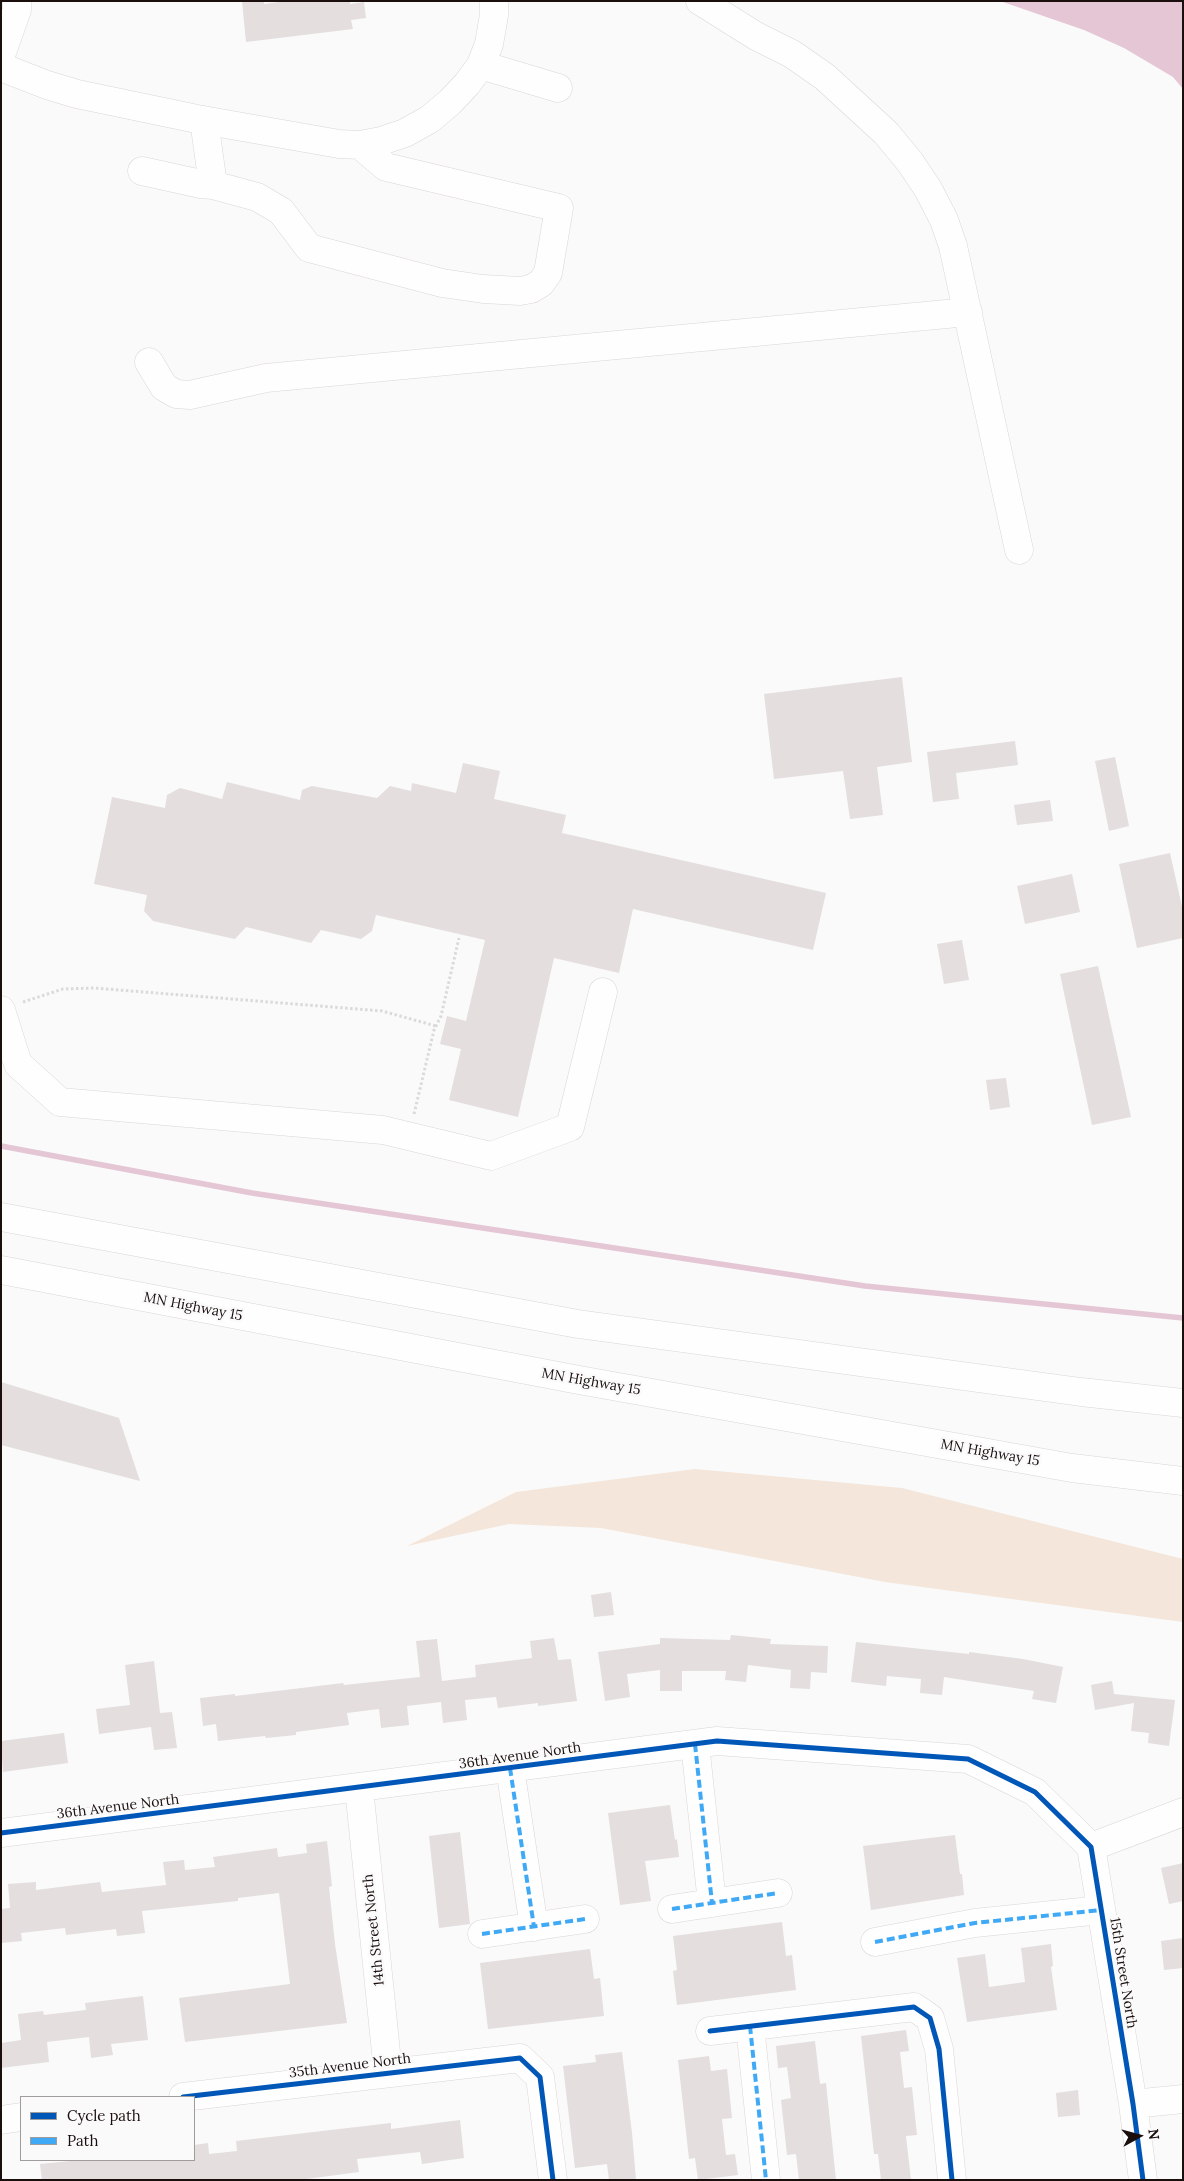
<!DOCTYPE html>
<html>
<head>
<meta charset="utf-8">
<style>
  body { margin:0 }
  #map { position:relative; width:1184px; height:2181px; overflow:hidden; background:#fafafa; font-family:Lora,serif }
  canvas { display:block }
  .frame { position:absolute; inset:0; border:2px solid #1b0f0e; pointer-events:none }
  .legend { position:absolute; left:20px; top:2096px; width:175px; height:65px; box-sizing:border-box; background:#fafafa; border:1px solid #a19c9c; margin:0; padding:6px 9px; list-style:none; font-size:15px; color:#1b0f0e }
  .legend li { display:flex; align-items:center; gap:10px; height:25px }
  .legend b { width:25px; border:1px solid #a19c9c }
  .north { position:absolute; left:1114px; top:2111px; width:50px; height:50px; -webkit-text-stroke:4px #fafafa; paint-order:stroke; rotate:83deg; font-size:14px; font-weight:700; line-height:20px; text-align:center; color:#1b0f0e }
  .north::after { content:''; display:block; margin:auto; width:18px; height:22px; background:#1b0f0e; clip-path:polygon(50% 0,100% 100%,50% 72%,0 100%) }
</style>
</head>
<body>
<div id="map">
<canvas width="1184" height="2181"></canvas>
<div class="frame"></div>
<ul class="legend">
<li><b style="height:6px;background:#0057b8"></b>Cycle path</li>
<li><b style="height:6px;background:#3fa9f5"></b>Path</li>
</ul>
<div class="north">N</div>
</div>
<script>
const g = document.querySelector('canvas').getContext('2d');
g.lineJoin = 'round';
function paint(path, color) { g.fillStyle = color; g.fill(path, 'evenodd'); }
const shape = rows => new Path2D(rows.map(r => 'M' + r).join(''));
function stroke(path, color, width, dash) { g.strokeStyle = color; g.lineWidth = width; g.lineCap = dash ? 'butt' : 'round'; g.setLineDash(dash || []); g.stroke(path); }
function label(font, color, halo, rows, align = 'center') {
  g.font = font + ' Lora,serif'; g.lineWidth = 5; g.setLineDash([]); g.textBaseline = 'middle'; g.strokeStyle = halo; g.fillStyle = color; for (const [text, x, y, turn = 0] of rows) {
    g.save(); g.translate(x, y); g.rotate((+turn || 0) * Math.PI / 180); g.textAlign = isNaN(turn) ? turn : align; if (halo) g.strokeText(text, 0, 0); g.fillText(text, 0, 0); g.restore();
  }
}
paint(shape([
  [695,1469,902,1488,1183,1559,1183,1622,885,1582,601,1528,509,1524,407,1546,516,1492]
]), '#f4e6da');
paint(shape([
  [1000,1,1183,1,1183,89,1173,77,1124,48,1084,30]
]), '#e4c6d4');
stroke(shape([
  [1,1146,252,1193,865,1286,1183,1318]
]), '#e4c6d4', 5.5);
paint(shape([
  [242,1,264,1,264,4,286,1,350,1,350,4,364,2,366,18,351,20,353,29,246,42],
  [902,677,912,762,877,767,883,815,850,819,843,771,774,779,764,694],
  [1015,741,1018,765,956,773,959,799,933,802,927,752],
  [1115,757,1129,826,1109,831,1095,761],
  [463,763,500,771,494,799,566,815,562,833,826,893,813,950,633,909,619,973,554,958,518,1117,449,1100,461,1049,440,1044,447,1016,466,1021,485,940,376,915,372,931,361,939,321,930,311,943,246,927,235,939,153,921,144,911,147,895,94,884,112,797,165,808,167,795,180,788,222,799,227,782,300,800,302,790,312,786,377,798,390,786,411,791,412,783,456,793],
  [1050,800,1053,821,1017,825,1014,805],
  [1170,853,1183,911,1183,938,1137,948,1119,864],
  [1072,874,1080,912,1025,924,1017,886],
  [962,940,969,980,944,984,937,944],
  [1098,966,1131,1117,1092,1125,1060,974],
  [1006,1078,1010,1107,990,1110,986,1080],
  [1,1382,119,1418,140,1481,1,1445],
  [611,1592,614,1615,594,1617,591,1595],
  [731,1635,771,1639,770,1644,828,1646,827,1673,811,1672,810,1689,790,1688,791,1670,748,1665,746,1682,725,1680,726,1671,682,1671,682,1691,660,1691,660,1670,627,1674,630,1697,605,1701,598,1652,660,1644,660,1638,730,1640],
  [554,1638,558,1660,571,1659,577,1701,538,1706,538,1703,498,1708,496,1697,465,1700,467,1720,443,1723,441,1702,407,1706,409,1725,381,1728,379,1709,347,1713,349,1725,296,1732,296,1735,266,1738,265,1736,218,1741,216,1724,203,1726,200,1698,235,1694,235,1696,343,1683,344,1685,420,1677,416,1641,437,1639,442,1681,476,1677,475,1665,532,1658,530,1641],
  [856,1642,969,1654,969,1652,1023,1659,1063,1667,1056,1703,1032,1699,1034,1691,944,1677,942,1695,920,1693,921,1679,887,1676,886,1686,851,1682],
  [154,1661,160,1713,172,1712,177,1748,154,1750,151,1727,99,1734,96,1709,130,1705,125,1665],
  [1112,1681,1114,1694,1175,1700,1169,1746,1148,1743,1149,1733,1131,1731,1134,1703,1095,1710,1091,1685],
  [64,1733,68,1763,3,1772,1,1741],
  [670,1805,675,1840,677,1839,679,1857,645,1861,651,1901,620,1905,608,1813],
  [460,1832,470,1924,439,1928,429,1836],
  [955,1835,960,1874,962,1874,964,1895,871,1910,863,1846],
  [327,1841,332,1886,329,1887,335,1944,347,2023,185,2042,179,1998,290,1984,279,1893,238,1898,238,1901,142,1911,145,1933,117,1936,116,1929,66,1935,65,1928,21,1933,22,1941,1,1943,1,1909,10,1908,8,1884,36,1882,36,1890,100,1882,102,1892,166,1885,163,1862,184,1860,185,1870,215,1867,213,1857,277,1848,278,1857,307,1853,306,1844],
  [1183,1863,1183,1901,1169,1904,1161,1868],
  [782,1922,786,1956,792,1955,796,1990,677,2005,673,1971,677,1970,673,1936],
  [1183,1938,1183,1968,1164,1970,1161,1941],
  [1051,1944,1053,1966,1051,1967,1057,2010,967,2022,957,1958,985,1954,989,1987,1025,1982,1021,1948],
  [590,1949,594,1979,600,1978,604,2016,488,2029,480,1963],
  [143,1996,148,2040,111,2044,113,2055,91,2058,89,2037,47,2042,49,2062,1,2068,1,2043,21,2040,18,2014,43,2011,44,2015,86,2010,85,2003],
  [906,2030,909,2051,900,2052,904,2088,912,2087,917,2135,906,2136,911,2180,881,2180,878,2154,874,2154,861,2036],
  [815,2041,820,2084,826,2083,836,2180,799,2180,796,2154,787,2155,781,2100,791,2098,787,2067,778,2068,776,2046],
  [622,2052,632,2133,636,2180,609,2180,607,2164,575,2168,563,2066,596,2062,595,2055],
  [709,2056,711,2071,727,2069,732,2118,722,2119,726,2155,735,2154,738,2175,698,2180,695,2158,689,2159,678,2060],
  [1078,2090,1080,2115,1058,2117,1056,2093],
  [460,2120,464,2158,422,2164,420,2152,357,2159,359,2172,299,2180,42,2180,40,2164,80,2160,194,2160,194,2145,208,2143,209,2154,237,2151,236,2141,391,2123,391,2129]
]), '#e4dede');
const minor = shape([
  [700,1,756,36,792,54,825,77,886,133,910,162,928,189,944,220,953,246,1019,550],
  [1,55,17,10,17,1],
  [481,65,558,88],
  [1,67,47,85,77,94,197,119,339,144,360,145,381,141,405,133,430,119,450,102,467,84,481,65,489,44,494,15,494,1],
  [204,120,213,185,257,197,281,211,309,248,442,283,483,289,520,291,531,289,541,283,548,273,559,208,386,167,360,145],
  [142,171,201,184,213,185],
  [149,362,164,387,176,394,190,395,266,378,968,312],
  [1,1010,18,1064,60,1102,383,1130,491,1156,570,1127,603,992],
  [695,1744,712,1903],
  [510,1768,534,1927],
  [359,1788,388,2072],
  [1,1833,717,1741,968,1759,1035,1792,1091,1847,1133,2104,1143,2180],
  [1091,1847,1183,1812],
  [672,1909,778,1893],
  [482,1934,585,1919],
  [875,1942,975,1923,1101,1910],
  [750,2026,766,2180],
  [710,2031,914,2007,930,2018,939,2049,952,2180],
  [183,2097,520,2058,540,2077,553,2180],
  [1133,2104,1183,2099],
  [1,2120,21,2117]
]);
const highway = shape([
  [1,1217,578,1324,1081,1392,1183,1403],
  [1,1270,579,1380,1072,1468,1183,1481]
]);
stroke(minor, '#dbd5d4', 29);
stroke(highway, '#dbd5d4', 29);
stroke(shape([
  [23,1002,63,989,94,988,382,1011,436,1026],
  [414,1114,434,1030,441,1016,459,938]
]), '#dbdada', 3, [2.5, 2.5]);
stroke(minor, '#fefefe', 28);
stroke(highway, '#fefefe', 28);
stroke(shape([
  [695,1744,712,1903],
  [510,1768,534,1927],
  [672,1909,778,1893],
  [482,1934,585,1919],
  [875,1942,975,1923,1101,1910],
  [750,2026,766,2180]
]), '#3fa9f5', 4, [8, 4]);
stroke(shape([
  [1,1833,717,1741,968,1759,1035,1792,1091,1847,1133,2104,1143,2180],
  [710,2031,914,2007,930,2018,939,2049,952,2180],
  [183,2097,520,2058,540,2077,553,2180]
]), '#0057b8', 5);
label('14px', '#1b0f0e', '#fafafa', [
  ["MN Highway 15",193,1307,11],
  ["MN Highway 15",591,1382,10],
  ["MN Highway 15",990,1453,10],
  ["36th Avenue North",520,1756,-8],
  ["36th Avenue North",118,1807,-7],
  ["14th Street North",374,1930,-96],
  ["15th Street North",1123,1973,81],
  ["35th Avenue North",350,2066,-7]
]);
</script>
</body>
</html>
